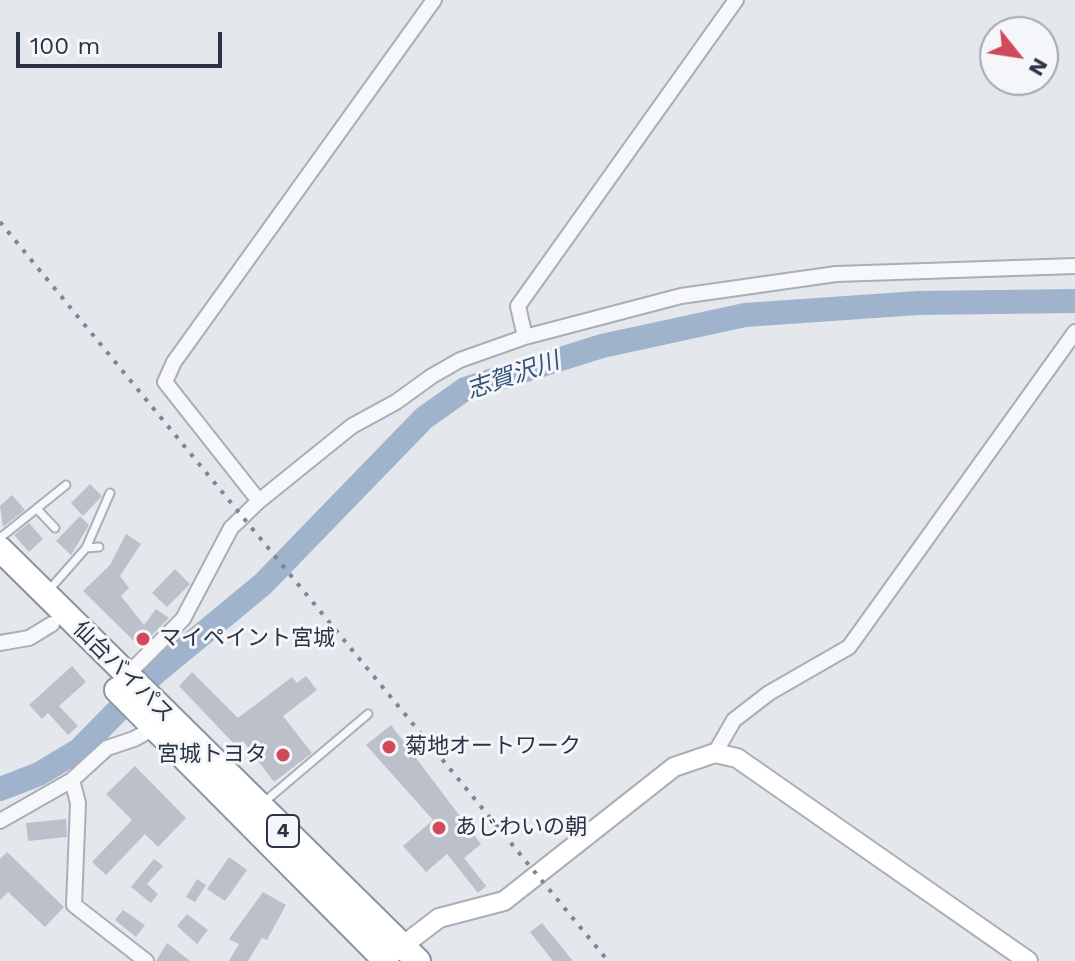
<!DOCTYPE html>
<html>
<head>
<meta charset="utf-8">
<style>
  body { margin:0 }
  #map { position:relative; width:1075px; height:961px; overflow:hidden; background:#e4e7ec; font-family:"Work Sans",sans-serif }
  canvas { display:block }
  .north { position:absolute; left:979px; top:16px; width:80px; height:80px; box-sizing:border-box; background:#f4f6f9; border:2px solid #a4a8b1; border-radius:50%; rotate:120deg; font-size:22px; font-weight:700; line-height:32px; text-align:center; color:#2b3445 }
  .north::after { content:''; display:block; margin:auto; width:28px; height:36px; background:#d1495b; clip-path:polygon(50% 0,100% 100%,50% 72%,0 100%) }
  .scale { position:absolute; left:16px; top:32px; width:206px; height:36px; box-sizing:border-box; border:4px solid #2b3445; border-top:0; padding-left:10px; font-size:24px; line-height:28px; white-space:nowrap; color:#2b3445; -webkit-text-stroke:6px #f4f6f9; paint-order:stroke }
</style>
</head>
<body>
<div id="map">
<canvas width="1075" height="961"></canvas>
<div class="north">N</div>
<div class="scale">100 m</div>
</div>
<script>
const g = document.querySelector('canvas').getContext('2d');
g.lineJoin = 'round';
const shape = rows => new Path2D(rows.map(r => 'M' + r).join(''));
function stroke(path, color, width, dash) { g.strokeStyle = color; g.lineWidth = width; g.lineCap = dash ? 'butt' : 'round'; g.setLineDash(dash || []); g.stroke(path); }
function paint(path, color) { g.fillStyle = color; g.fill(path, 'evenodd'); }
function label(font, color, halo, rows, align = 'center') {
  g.font = font + ' "Work Sans","Noto Sans JP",sans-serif'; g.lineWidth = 6; g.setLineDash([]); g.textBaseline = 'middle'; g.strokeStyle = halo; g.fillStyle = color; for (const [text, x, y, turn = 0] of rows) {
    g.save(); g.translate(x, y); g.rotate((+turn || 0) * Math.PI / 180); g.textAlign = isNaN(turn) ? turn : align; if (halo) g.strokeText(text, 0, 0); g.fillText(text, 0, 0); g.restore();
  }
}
stroke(shape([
  [0,789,39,774,79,750,154,674,263,584,424,418,465,389,602,346,745,315,918,303,1075,301]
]), '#9fb4cc', 24);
paint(shape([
  [90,484,102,496,83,516,71,503],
  [12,495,25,510,3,527,0,506],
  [80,516,89,525,71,555,56,541],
  [29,523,43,539,29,552,14,535],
  [126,534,141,544,120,576,129,588,121,596,144,625,156,609,169,618,140,647,83,591,110,565],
  [175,569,190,584,167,607,152,593],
  [72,666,86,682,59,706,78,726,68,735,48,713,42,719,29,705],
  [192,672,238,718,292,677,297,683,306,676,317,690,283,716,312,753,274,782,243,741,237,747,179,686],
  [391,725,481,844,464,858,486,886,478,893,447,854,426,872,403,846,433,820,366,745],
  [135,766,186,818,158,847,145,834,106,875,92,862,132,820,106,794],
  [66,819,67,837,28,841,26,823],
  [7,852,64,907,45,927,8,892,0,900,0,859],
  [229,857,247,870,225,901,207,889],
  [154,859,163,866,147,884,158,894,151,903,131,887],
  [197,879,206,885,195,902,186,897],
  [263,892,286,905,267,940,262,938,248,961,229,961,239,944,229,939],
  [123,910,145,925,136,937,115,920],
  [187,914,208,930,197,944,177,926],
  [542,923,573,961,553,961,530,932],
  [167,943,190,961,156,961]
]), '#bbc0ca');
const lane = shape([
  [37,509,55,528],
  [0,538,66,485],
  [86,548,99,547],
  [49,590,86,548,110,493],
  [263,803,368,714]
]);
const street = shape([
  [434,0,174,362,165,382,259,501,352,426,396,402,432,376,460,360,525,337],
  [736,0,518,306,525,337,681,296,836,274,1075,266],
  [0,643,29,638,52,624],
  [126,676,183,619,231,528,259,501],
  [715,753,734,720,769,693,849,647,1075,332],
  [72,780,78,803,74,905,146,961],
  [0,821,72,780,107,748,134,739,154,728]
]);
const secondary = shape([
  [392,954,439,918,504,901,674,767,715,753,737,758,1028,961]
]);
const highway = shape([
  [0,549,418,961],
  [117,690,386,961]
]);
stroke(lane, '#a9aeb7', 11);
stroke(street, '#a9aeb7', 18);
stroke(secondary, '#a9aeb7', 22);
stroke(highway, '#8b94a3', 28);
stroke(lane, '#f7f8fa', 7);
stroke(street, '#f7f8fa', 14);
stroke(secondary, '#fff', 18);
stroke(highway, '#fff', 24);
stroke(shape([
  [0,222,608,961]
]), '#7d8696', 4, [4, 8]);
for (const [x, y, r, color] of [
  [143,639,8,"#d1495b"],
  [389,747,8,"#d1495b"],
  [283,755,8,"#d1495b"],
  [439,828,8,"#d1495b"]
]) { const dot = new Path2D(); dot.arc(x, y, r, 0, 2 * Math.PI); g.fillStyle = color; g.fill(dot); stroke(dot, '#f4f6f9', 3); }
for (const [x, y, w] of [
  [283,831,32]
]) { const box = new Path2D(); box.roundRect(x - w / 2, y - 16, w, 32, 6); g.fillStyle = '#f4f6f9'; g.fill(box); stroke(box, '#2b3445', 2); }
label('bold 20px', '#2b3445', null, [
  ["4",283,831]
]);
label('22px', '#2b3445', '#f4f6f9', [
  ["マイペイント宮城",159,639],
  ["菊地オートワーク",405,747],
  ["宮城トヨタ",267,755,"right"],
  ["あじわいの朝",455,828]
], 'left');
label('22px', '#2b3445', '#f4f6f9', [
  ["仙台バイパス",123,672,45]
]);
label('italic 24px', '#34527a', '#f4f6f9', [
  ["志賀沢川",513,376,-19]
]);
</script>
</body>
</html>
